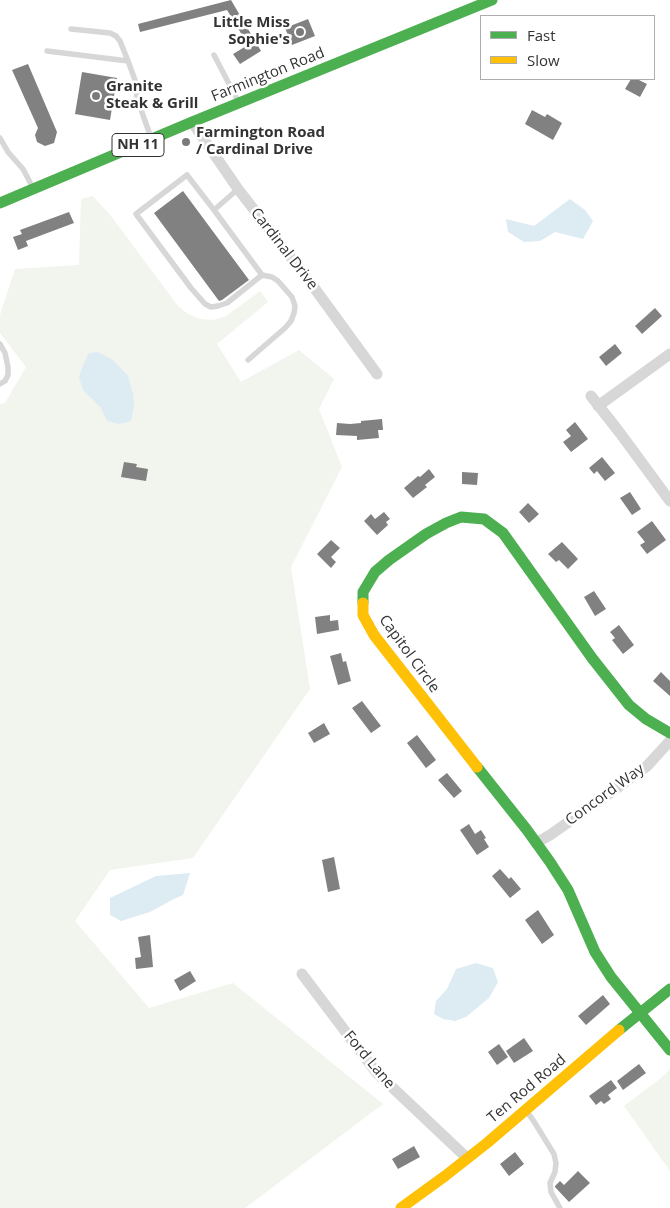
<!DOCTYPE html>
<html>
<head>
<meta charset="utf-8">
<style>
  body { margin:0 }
  #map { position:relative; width:670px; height:1208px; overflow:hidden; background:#fff; font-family:"Open Sans",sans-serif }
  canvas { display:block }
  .legend { position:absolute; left:480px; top:15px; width:175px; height:65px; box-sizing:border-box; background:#fff; border:1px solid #adadad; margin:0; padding:6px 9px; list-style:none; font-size:15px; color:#333 }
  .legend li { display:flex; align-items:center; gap:10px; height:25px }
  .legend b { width:25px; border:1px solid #adadad }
</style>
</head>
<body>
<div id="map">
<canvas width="670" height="1208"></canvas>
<ul class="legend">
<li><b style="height:6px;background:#4caf50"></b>Fast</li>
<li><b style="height:6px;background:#ffc107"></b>Slow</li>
</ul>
</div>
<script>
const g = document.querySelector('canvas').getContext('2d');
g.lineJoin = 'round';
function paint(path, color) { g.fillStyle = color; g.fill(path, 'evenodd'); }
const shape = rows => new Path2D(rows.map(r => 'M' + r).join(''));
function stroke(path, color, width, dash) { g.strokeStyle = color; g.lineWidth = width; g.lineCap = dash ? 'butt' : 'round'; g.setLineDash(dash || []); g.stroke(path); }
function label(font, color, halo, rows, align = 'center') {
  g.font = font + ' "Open Sans",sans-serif'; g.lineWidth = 5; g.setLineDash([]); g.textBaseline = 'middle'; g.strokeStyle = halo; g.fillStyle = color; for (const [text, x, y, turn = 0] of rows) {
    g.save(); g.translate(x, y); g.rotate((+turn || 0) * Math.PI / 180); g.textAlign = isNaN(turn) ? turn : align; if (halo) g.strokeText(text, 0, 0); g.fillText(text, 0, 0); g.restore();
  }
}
paint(shape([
  [93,196,111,216,178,306,188,314,200,319,214,320,226,316,260,291,268,302,217,344,241,382,299,350,334,379,319,409,342,467,291,567,310,689,193,858,110,870,75,921,149,1008,233,983,383,1104,245,1208,0,1208,0,404,5,403,26,367,0,333,0,315,15,269,79,265,81,199],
  [670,1069,670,1171,624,1106,661,1078]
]), '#f1f5ed');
paint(shape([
  [570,199,585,210,593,221,583,239,555,232,540,241,524,242,508,232,506,219,534,226],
  [98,352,113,360,128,376,133,394,134,406,131,421,119,424,107,421,101,408,83,390,79,377,83,365,89,353],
  [190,873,183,895,172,900,150,912,121,921,110,915,110,898,156,876],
  [476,963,493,968,498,982,489,998,466,1017,455,1021,443,1019,434,1014,436,1001,447,989,456,969]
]), '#ddebf3');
paint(shape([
  [231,0,261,51,240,64,233,54,248,45,227,10,140,32,138,24],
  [308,19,315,36,292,45,285,28],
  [28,64,57,132,54,143,45,146,37,142,35,135,38,128,12,70],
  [82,72,117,78,110,120,75,114],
  [631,79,637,79,647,84,640,97,625,89],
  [532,110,545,117,547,114,562,123,553,140,525,124],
  [183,191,249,280,222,300,219,301,154,213],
  [69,212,74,223,26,241,28,246,18,250,13,237,22,234,20,230],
  [655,308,662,316,642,334,635,326],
  [615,344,622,353,606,366,599,357],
  [382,419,383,430,378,430,379,438,357,440,357,436,336,435,337,423,350,424,361,423,361,421],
  [575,422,588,439,571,452,563,442,571,436,566,430],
  [602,457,615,473,605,481,597,471,594,474,589,468],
  [124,462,137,464,136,467,148,469,146,481,121,477],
  [429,469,435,477,425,485,427,487,413,498,404,488,418,476,420,477],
  [462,472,478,473,477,485,462,484],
  [630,492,641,509,632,515,620,498],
  [528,503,539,514,529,523,519,512],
  [384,512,390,519,386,522,388,525,377,535,364,521,371,514,375,519],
  [652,521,666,540,647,554,640,545,645,542,637,532],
  [331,540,340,548,331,557,336,562,331,568,317,554],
  [562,542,578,559,568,569,559,560,556,562,548,554],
  [594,591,606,609,595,616,584,597],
  [330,615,330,621,338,620,339,630,317,634,315,617],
  [619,625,634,645,623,654,612,640,615,638,610,632],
  [341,653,343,662,346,661,351,681,338,685,330,656],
  [661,672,670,681,670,696,653,681],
  [362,701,381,726,371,733,352,708],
  [324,723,330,734,314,743,308,733],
  [417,735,436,760,426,768,407,743],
  [447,773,462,791,454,798,438,780],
  [469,824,475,834,481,830,486,838,484,839,489,847,477,855,460,830],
  [334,857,340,889,328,892,322,860],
  [500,869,509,879,511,877,521,889,510,898,492,876],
  [538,910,554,935,542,944,525,920],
  [150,935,153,967,136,969,135,958,141,957,138,937],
  [190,971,196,981,180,991,174,980],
  [603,995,610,1004,586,1025,578,1016],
  [524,1038,533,1051,514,1063,506,1051],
  [499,1044,508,1057,497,1065,488,1052],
  [639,1064,646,1073,623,1090,617,1081],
  [611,1080,617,1088,608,1095,611,1099,604,1104,601,1101,596,1105,589,1096],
  [414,1146,420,1157,398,1169,392,1159],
  [515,1152,524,1164,509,1176,500,1164],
  [578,1171,590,1183,569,1202,555,1187,555,1186,560,1181,564,1185]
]), '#818181');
stroke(shape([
  [71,29,110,33,116,36,120,41,128,61],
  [47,51,128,61,135,80,137,98,150,135],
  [214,55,237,99],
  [0,138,8,152,23,169,32,186],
  [214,210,187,175,136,214,191,288,205,304,211,307,218,306,227,303,262,275,214,210,238,189],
  [0,344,5,353,8,367,8,375,5,381,0,384],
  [248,360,285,328,291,321,294,313,295,306,292,297,278,281,272,277,262,275],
  [527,1112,533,1120,554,1154,556,1163,555,1172,550,1183,551,1192,560,1208]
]), '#d7d7d7', 5.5);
stroke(shape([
  [192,122,238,189,310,282,377,374],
  [591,396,620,433,670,501],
  [598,406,670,354],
  [536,843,550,835,610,793,647,766,670,741],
  [302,974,376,1072,467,1158]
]), '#d7d7d7', 11);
stroke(shape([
  [0,203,192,122,492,0],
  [363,603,363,592,375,572,389,560,426,534,446,523,461,517,484,519,503,533,592,658,629,705,646,719,670,733],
  [477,767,527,830,550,862,568,890,595,952,611,977,670,1050],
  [619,1030,670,989]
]), '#4caf50', 11);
stroke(shape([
  [363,603,363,615,374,635,477,767],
  [401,1208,445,1176,487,1143,619,1030]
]), '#ffc107', 11);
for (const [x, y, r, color] of [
  [300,32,5,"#7a7a7a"],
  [96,96,5,"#7a7a7a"],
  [186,142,5,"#7a7a7a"]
]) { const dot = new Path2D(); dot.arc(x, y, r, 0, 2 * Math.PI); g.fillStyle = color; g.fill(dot); stroke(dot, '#fff', 2); }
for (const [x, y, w] of [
  [138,145,52]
]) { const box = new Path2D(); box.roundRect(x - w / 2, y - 11.5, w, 23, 4); g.fillStyle = '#fff'; g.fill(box); stroke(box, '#333', 1); }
label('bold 14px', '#333', null, [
  ["NH 11",138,145]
]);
label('bold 15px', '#333', '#fff', [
  ["Little Miss",290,23,"right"],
  ["Sophie's",290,40,"right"],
  ["Granite",106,87],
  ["Steak & Grill",106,104],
  ["Farmington Road",196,133],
  ["/ Cardinal Drive",196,150]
], 'left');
label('15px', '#333', '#fff', [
  ["Farmington Road",268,75,-22],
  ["Cardinal Drive",284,249,52],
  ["Capitol Circle",409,654,54],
  ["Concord Way",605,795,-36],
  ["Ford Lane",369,1060,50],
  ["Ten Rod Road",527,1089,-40]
]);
</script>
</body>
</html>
